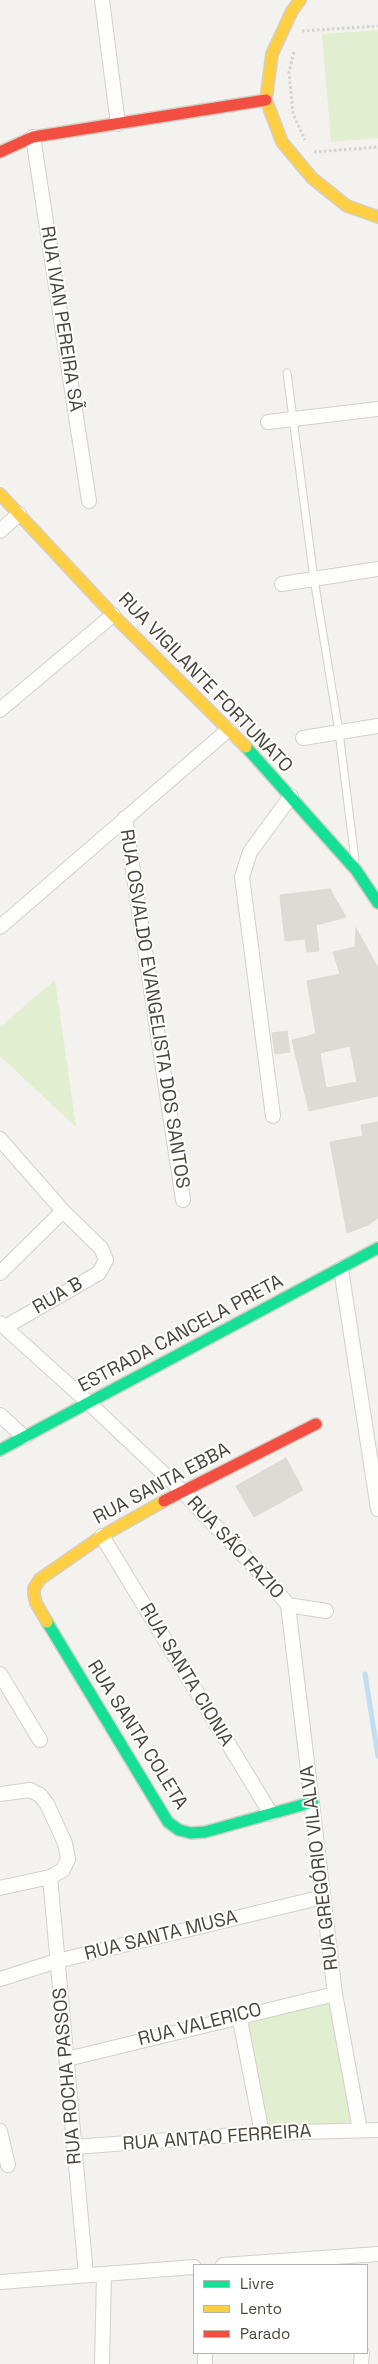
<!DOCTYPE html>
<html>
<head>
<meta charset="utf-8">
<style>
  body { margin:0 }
  #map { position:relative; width:378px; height:2364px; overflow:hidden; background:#f4f2ee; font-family:"Space Grotesk",sans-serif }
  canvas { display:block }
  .legend { position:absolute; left:193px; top:2264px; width:175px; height:90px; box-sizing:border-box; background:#fff; border:1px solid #b7b4b0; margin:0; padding:6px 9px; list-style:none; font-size:15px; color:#4b4439 }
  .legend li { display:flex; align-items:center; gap:10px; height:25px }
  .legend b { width:25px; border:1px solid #b7b4b0 }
</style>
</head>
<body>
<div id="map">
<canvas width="378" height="2364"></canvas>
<ul class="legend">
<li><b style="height:6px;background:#16e098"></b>Livre</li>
<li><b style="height:6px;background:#ffcf43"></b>Lento</li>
<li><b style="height:6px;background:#f24e42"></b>Parado</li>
</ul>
</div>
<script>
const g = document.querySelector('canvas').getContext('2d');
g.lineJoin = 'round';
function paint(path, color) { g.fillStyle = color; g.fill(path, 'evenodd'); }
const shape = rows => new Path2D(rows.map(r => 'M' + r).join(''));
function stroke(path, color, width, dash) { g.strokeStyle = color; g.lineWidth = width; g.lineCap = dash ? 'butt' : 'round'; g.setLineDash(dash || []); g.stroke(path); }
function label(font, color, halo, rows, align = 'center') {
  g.font = font + ' "Space Grotesk",sans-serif'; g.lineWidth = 4; g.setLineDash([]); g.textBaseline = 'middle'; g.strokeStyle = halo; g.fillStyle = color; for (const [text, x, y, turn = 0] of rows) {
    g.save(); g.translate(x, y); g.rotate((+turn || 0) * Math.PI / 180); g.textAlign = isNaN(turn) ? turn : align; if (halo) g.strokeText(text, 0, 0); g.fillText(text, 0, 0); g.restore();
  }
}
paint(shape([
  [378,30,378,138,331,142,322,34],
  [55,980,76,1127,0,1056,0,1027],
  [335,1994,360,2130,262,2133,239,2015]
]), '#e1eecf');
stroke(shape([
  [365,1674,378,1756]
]), '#c0ddf1', 5);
const building = shape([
  [330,889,346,917,316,925,319,951,307,952,305,939,285,941,280,895,330,889],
  [356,928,378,968,378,1096,309,1111,292,1040,316,1034,307,981,340,974,333,952,355,947,356,928],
  [350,1046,357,1082,326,1088,320,1053,350,1046],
  [287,1031,290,1052,275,1054,272,1033,287,1031],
  [378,1122,378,1218,368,1225,347,1233,330,1142,363,1136,361,1125,378,1122],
  [286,1458,303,1490,254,1517,236,1486,286,1458]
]);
paint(building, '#dedbd6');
stroke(building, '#dcd9d4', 1);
const lane = shape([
  [287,373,314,579,339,732,355,860]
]);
const street = shape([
  [102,0,118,124],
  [33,137,89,501],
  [268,422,378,409],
  [0,531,19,514],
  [282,584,378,569],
  [0,710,113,615],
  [303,738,378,726],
  [125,818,183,1200],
  [0,927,228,730],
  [273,1116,242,877,250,852,291,796],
  [0,1139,63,1211,101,1248,106,1260,99,1273,5,1327],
  [341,1269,378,1509],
  [0,1273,63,1211],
  [0,1323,89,1403,182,1491,271,1584,288,1605,326,1611],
  [0,1415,24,1437],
  [102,1536,271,1814],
  [288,1605,335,1994,360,2130],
  [0,1674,40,1740],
  [0,1794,30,1790,40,1795,47,1804,65,1843,68,1859,63,1870,50,1877,0,1888],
  [50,1877,86,2275],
  [0,1979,57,1961,323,1897],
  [239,2015,262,2133],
  [67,2059,335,1994],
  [0,2131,8,2165],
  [74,2147,262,2133,378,2130],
  [223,2265,378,2254],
  [0,2282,194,2267],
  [205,2353,205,2364],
  [102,2364,104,2274],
  [361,2364,362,2353]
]);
const fast = shape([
  [246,747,356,870,378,903],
  [0,1450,378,1248],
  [47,1622,168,1822,179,1830,191,1833,205,1832,313,1802]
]);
const slow = shape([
  [300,0,292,11,272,54,266,100,282,142,312,178,347,206,378,217],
  [0,494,113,615,246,747],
  [47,1622,36,1603,34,1595,34,1588,40,1579,102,1536,164,1501]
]);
const jam = shape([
  [0,152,33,137,266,100],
  [164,1501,316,1424]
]);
stroke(lane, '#d2d0cb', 9);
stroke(street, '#d2d0cb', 16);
stroke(fast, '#d3cfc5', 14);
stroke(slow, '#d3cfc5', 14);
stroke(jam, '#d3cfc5', 14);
stroke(shape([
  [302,31,378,26],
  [294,52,289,72,293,114,305,140],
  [314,152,378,147]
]), '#d3d2cc', 3, [2.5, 2.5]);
stroke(lane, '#fdfdfc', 7);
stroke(street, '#fdfdfc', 14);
stroke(fast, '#16e098', 11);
stroke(slow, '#ffcf43', 11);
stroke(jam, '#f24e42', 11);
label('19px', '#4b4439', '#fff', [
  ["RUA IVAN PEREIRA SÃ",61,319,81],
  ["RUA VIGILANTE FORTUNATO",205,683,46],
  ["RUA OSVALDO EVANGELISTA DOS SANTOS",154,1009,81],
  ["RUA B",58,1296,-30],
  ["ESTRADA CANCELA PRETA",181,1334,-28],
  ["RUA SANTA EBBA",162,1484,-28],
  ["RUA SÃO FAZIO",235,1548,47],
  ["RUA SANTA CIONIA",186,1675,59],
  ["RUA SANTA COLETA",137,1735,58],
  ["RUA GREGÓRIO VILALVA",320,1868,-97],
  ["RUA SANTA MUSA",161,1936,-14],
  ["RUA VALERICO",200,2025,-14],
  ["RUA ROCHA PASSOS",68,2076,-95],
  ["RUA ANTAO FERREIRA",217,2138,-4]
]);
</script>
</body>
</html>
